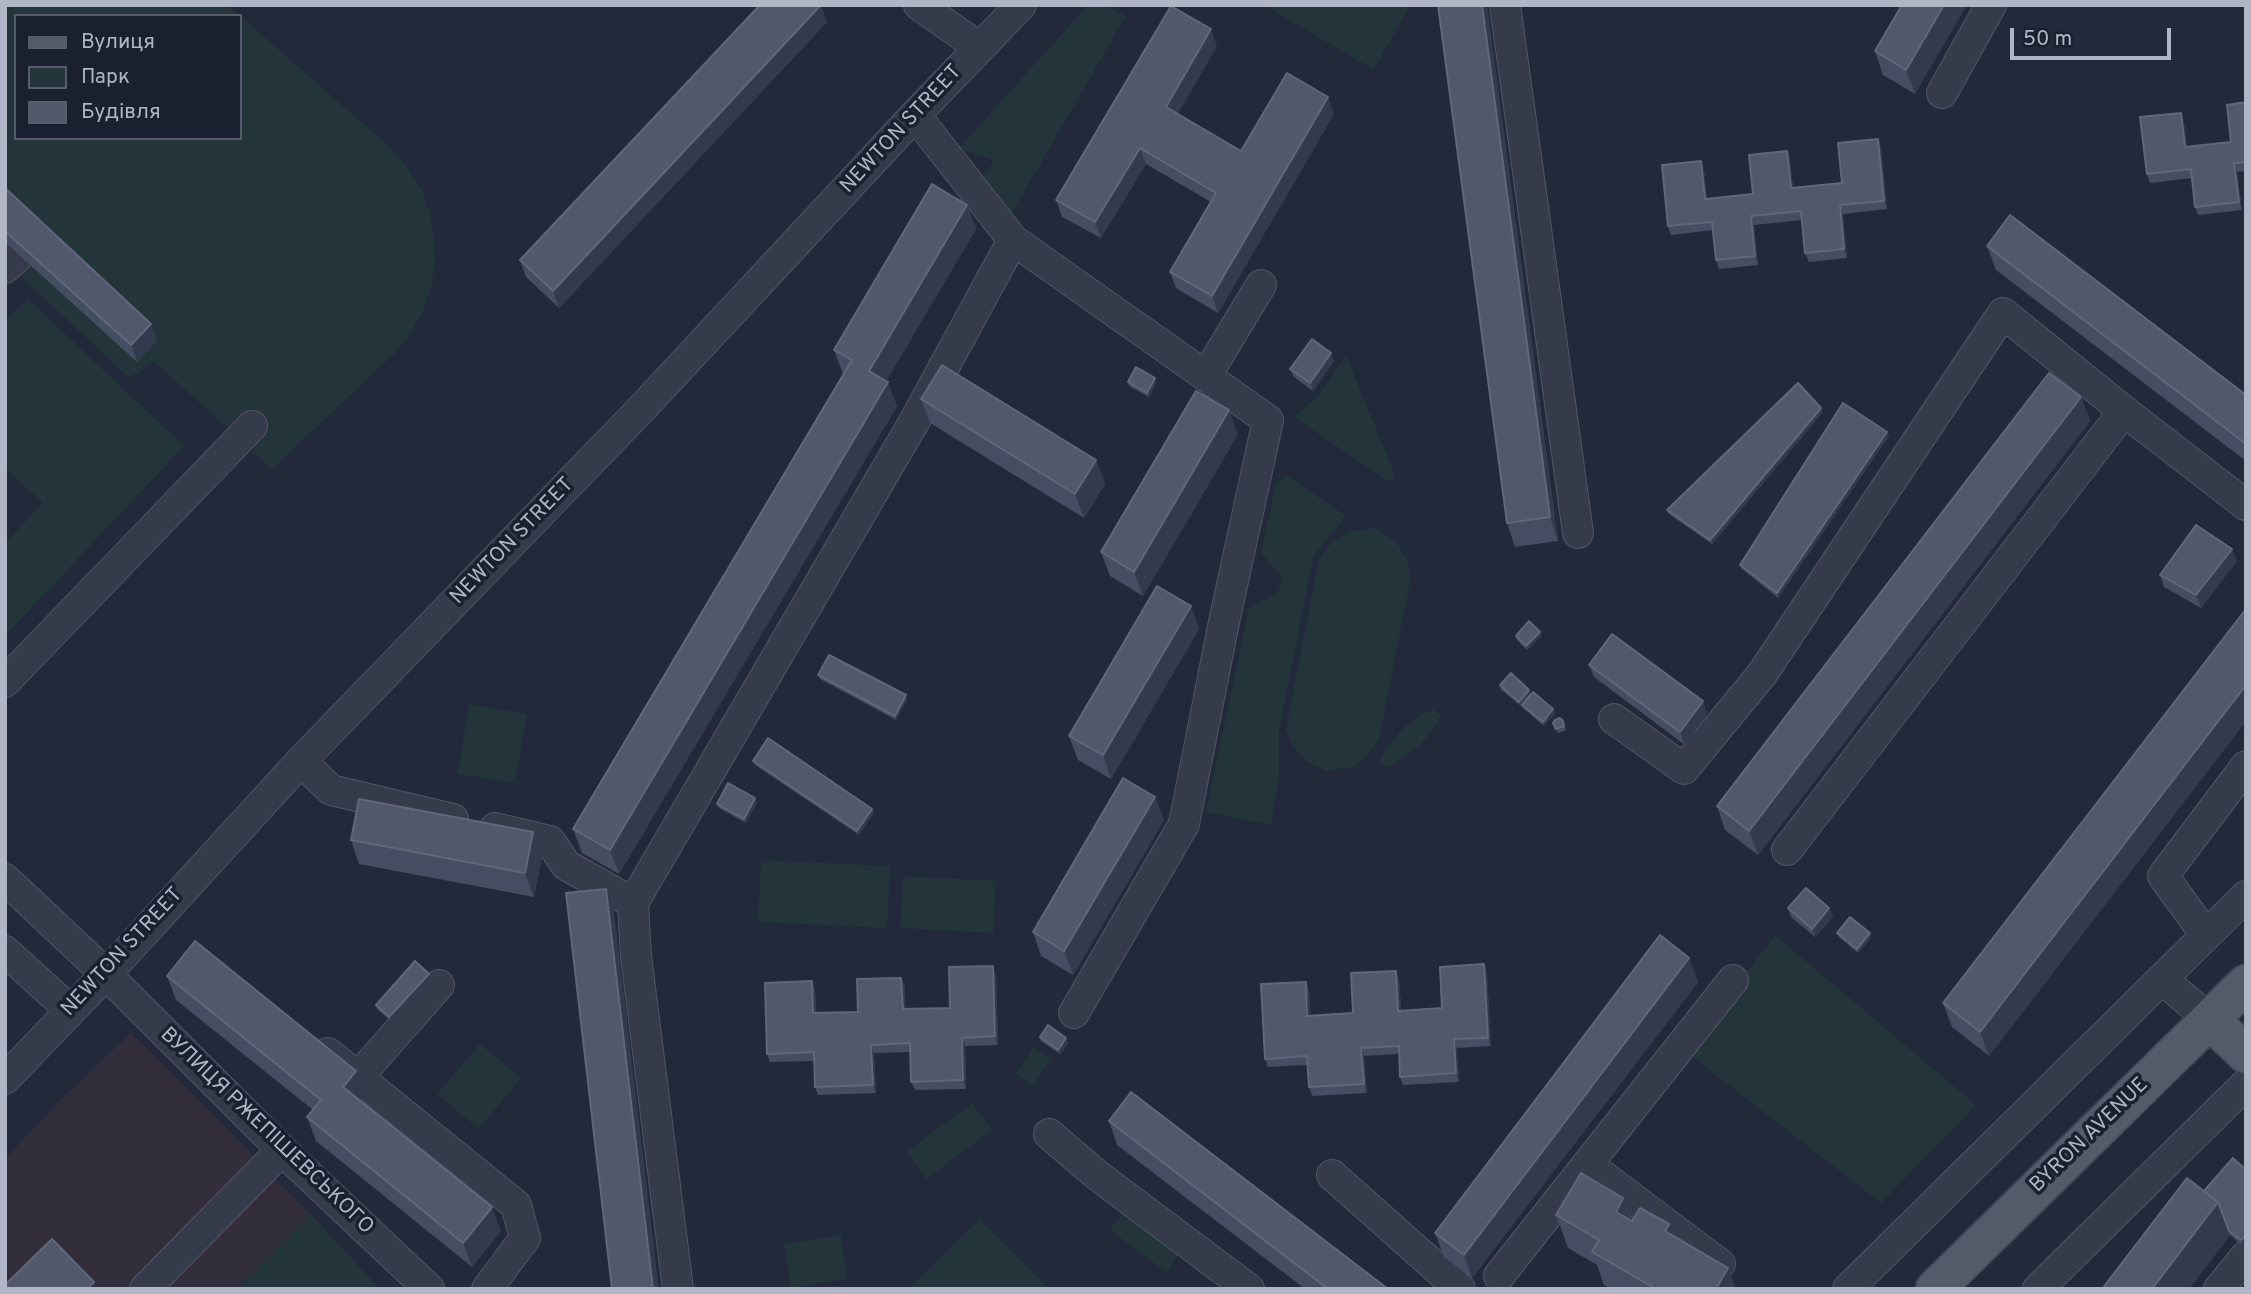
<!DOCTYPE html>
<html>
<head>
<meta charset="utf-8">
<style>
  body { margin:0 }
  #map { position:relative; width:2251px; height:1294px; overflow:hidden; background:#21293a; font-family:Overpass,sans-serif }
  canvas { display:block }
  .frame { position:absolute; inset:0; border:7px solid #b0b6c6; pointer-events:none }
  .legend { position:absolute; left:14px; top:14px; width:228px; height:126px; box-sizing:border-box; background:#1a202f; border:2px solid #565c6b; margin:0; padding:9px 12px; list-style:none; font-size:21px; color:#b0b6c6 }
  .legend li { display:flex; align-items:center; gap:14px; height:35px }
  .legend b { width:35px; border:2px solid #565c6b }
  .scale { position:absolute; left:2010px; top:28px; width:161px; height:32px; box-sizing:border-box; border:4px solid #b0b6c6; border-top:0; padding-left:9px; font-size:21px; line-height:24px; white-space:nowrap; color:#b0b6c6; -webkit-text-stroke:5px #1a202f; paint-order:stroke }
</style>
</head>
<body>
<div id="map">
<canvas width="2251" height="1294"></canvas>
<div class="frame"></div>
<ul class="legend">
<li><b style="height:9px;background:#535a6a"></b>Вулиця</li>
<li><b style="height:19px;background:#23353b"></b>Парк</li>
<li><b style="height:19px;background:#51586c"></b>Будівля</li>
</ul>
<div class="scale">50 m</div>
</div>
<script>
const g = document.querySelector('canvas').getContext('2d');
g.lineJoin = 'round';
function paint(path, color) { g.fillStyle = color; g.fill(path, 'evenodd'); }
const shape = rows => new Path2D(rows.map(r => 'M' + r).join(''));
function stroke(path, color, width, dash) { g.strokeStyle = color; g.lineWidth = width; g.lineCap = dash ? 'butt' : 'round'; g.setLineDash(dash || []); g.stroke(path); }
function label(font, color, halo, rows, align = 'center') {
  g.font = font + ' Overpass,sans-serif'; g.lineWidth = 7; g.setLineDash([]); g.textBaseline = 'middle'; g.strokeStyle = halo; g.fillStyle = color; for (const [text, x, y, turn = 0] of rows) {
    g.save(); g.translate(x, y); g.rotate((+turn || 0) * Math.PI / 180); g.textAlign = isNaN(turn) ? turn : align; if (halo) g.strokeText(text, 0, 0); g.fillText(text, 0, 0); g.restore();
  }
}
paint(shape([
  [131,1033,310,1213,235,1289,5,1289,5,1159,61,1099]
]), '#312d3b');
paint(shape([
  [5,5,228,5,393,150,409,169,422,190,430,213,434,238,435,263,431,287,423,311,411,333,396,352,272,469,155,362,129,378,5,261],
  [16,16,240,16,240,138,16,138],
  [1088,5,1105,5,1126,16,1008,220,979,184,994,161,959,148],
  [1264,5,1410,5,1374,70],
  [27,298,184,446,5,636,5,543,43,503,5,468,5,321],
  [1346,356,1396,477,1389,482,1294,417,1318,396],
  [1286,475,1346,516,1313,557,1279,731,1279,778,1271,825,1206,812,1249,608,1278,592,1282,577,1261,553,1276,483],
  [1374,528,1396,541,1406,558,1411,577,1379,739,1366,757,1353,767,1327,771,1304,760,1294,747,1286,729,1319,559,1333,541,1349,532],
  [469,704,527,714,515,783,458,774],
  [1434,709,1441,716,1433,730,1418,747,1387,768,1380,761,1387,747,1402,729,1420,715],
  [761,860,890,866,887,928,758,922],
  [903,876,996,881,993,933,900,928],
  [1775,935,1976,1105,1881,1203,1685,1051],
  [480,1044,521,1078,479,1129,437,1094],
  [1033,1047,1051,1058,1034,1085,1016,1074],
  [972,1103,992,1130,927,1179,906,1152],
  [1128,1206,1184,1248,1166,1272,1110,1230],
  [310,1213,380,1289,235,1289],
  [980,1219,1050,1289,909,1289,941,1257],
  [841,1235,847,1279,791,1288,784,1244]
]), '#23353b');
const minor = shape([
  [919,5,980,48],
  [1505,5,1578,533],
  [1942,93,1991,5],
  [1013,240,1268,420,1224,622,1184,824,1074,1013],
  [5,268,19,255],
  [1206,376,1261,285],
  [5,682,252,426],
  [1614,719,1684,769,1762,674,2003,313,2124,411],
  [301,761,331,790,453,819],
  [495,828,550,841,566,865,633,903,636,956,678,1289],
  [1787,850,2124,411,2246,505],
  [5,879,106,974,282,1150,429,1289],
  [633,903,914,422,1013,240,915,115],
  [2206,935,2163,876,2246,766],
  [5,951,70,1010],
  [2162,979,2210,1020],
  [328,1053,516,1205,525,1238,487,1289],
  [358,1077,439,985],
  [5,1079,106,974,301,761,645,405,915,115,1021,5],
  [1049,1134,1097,1175,1249,1289],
  [1587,1164,1720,1264],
  [1332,1175,1460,1289],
  [1499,1276,1733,980],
  [145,1289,282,1150],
  [1848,1289,2246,896],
  [2038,1289,2246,1084],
  [2219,1289,2246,1256]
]);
const major = shape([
  [2210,1020,2246,1054],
  [1935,1289,2246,984]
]);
stroke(minor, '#505665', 32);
stroke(major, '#3e4453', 41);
stroke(minor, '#353b4a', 30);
stroke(major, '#535a6a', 38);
paint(shape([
  [1438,5,1487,5,1558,541,1515,547,1507,523],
  [1902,5,1915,94,1883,75,1875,51],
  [827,22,559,308,526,277,520,260],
  [1217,46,1177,114,1241,151,1334,114,1218,313,1176,288,1170,272,1211,202,1146,164,1101,238,1062,217,1056,200],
  [2246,102,2246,171,2237,172,2242,210,2198,215,2195,207,2192,178,2150,183,2147,174,2184,122,2187,147,2231,142],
  [1878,139,1881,148,1887,209,1843,214,1847,258,1809,262,1805,253,1802,220,1754,225,1758,265,1719,269,1716,260,1713,230,1671,235,1668,226,1704,169,1707,199,1753,194,1787,151,1790,159,1793,188,1842,183],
  [5,188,151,324,157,340,137,362,5,242],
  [967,205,976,229,886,381,897,406,619,874,582,853,573,829,843,374,834,350],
  [1987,246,2246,395,2246,461,1996,270],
  [1334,361,1313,391,1294,377,1290,369],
  [1128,382,1156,382,1149,397,1129,386],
  [2081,397,2090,421,1758,855,1725,830,1717,806],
  [921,399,1096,460,1105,484,1084,518,930,423],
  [1821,408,1823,412,1712,544,1669,514,1667,510],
  [1238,434,1143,596,1110,576,1101,552],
  [1889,436,1778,598,1742,569,1740,565],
  [2237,561,2201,608,2164,587,2160,575],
  [1191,606,1199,629,1111,779,1078,760,1069,736],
  [2246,609,2246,721,1989,1056,1952,1027,1943,1003],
  [1540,632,1541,636,1527,650,1517,640,1516,636],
  [1589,665,1707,714,1685,745,1594,677],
  [818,675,907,700,896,720,820,679],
  [1500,685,1529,690,1531,694,1553,709,1555,713,1544,726,1524,709,1522,705,1528,698,1521,706,1501,690],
  [1563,721,1566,730,1558,733,1553,723],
  [753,761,872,809,874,813,859,835,755,765],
  [1155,797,1164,820,1073,975,1041,956,1033,932],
  [755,798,757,802,746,823,719,808,717,804],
  [533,832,542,856,534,897,359,864,351,840],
  [1788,908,1829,908,1833,917,1815,937,1791,917],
  [1837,933,1870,933,1871,938,1858,953,1839,937],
  [1689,958,1698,982,1472,1278,1444,1257,1435,1233],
  [1484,964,1487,973,1491,1046,1457,1048,1459,1082,1403,1085,1400,1077,1399,1054,1364,1056,1367,1093,1312,1096,1309,1087,1307,1065,1268,1067,1265,1059,1306,982,1309,990,1310,1016,1353,1013,1399,979,1401,1011,1442,1008],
  [429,974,431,978,391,1021,377,1009,376,1005],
  [996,974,998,1045,965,1046,966,1089,915,1090,911,1082,911,1052,874,1053,876,1093,818,1095,815,1087,814,1061,770,1062,767,1054,815,990,816,1013,858,1012,905,986,905,1009,950,1008],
  [167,976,356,1071,365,1095,360,1100,501,1231,472,1267,316,1141,307,1117,313,1110,176,1000],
  [1040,1037,1066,1038,1068,1043,1060,1054,1041,1041],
  [1109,1121,1388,1289,1305,1289,1117,1145],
  [2246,1170,2246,1241,2242,1245,2230,1235,2189,1289,2102,1289,2204,1191],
  [1623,1198,1632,1221,1669,1224,1673,1236,1736,1289,1611,1289,1604,1285,1597,1265,1568,1248,1556,1215]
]), '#454d62');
paint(shape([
  [821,5,827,22,559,308,553,291],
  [1482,5,1487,5,1558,541,1550,517],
  [1944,5,1967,5,1915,94,1906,70],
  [1211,29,1217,46,1172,124,1166,107],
  [1328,97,1334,114,1218,313,1212,296],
  [2181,113,2184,122,2188,156,2185,147],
  [1878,139,1881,148,1887,209,1884,201],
  [1140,148,1146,164,1101,238,1095,222],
  [1787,151,1790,159,1794,196,1791,188],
  [1701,161,1704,169,1708,208,1705,199],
  [2234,163,2237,172,2242,210,2239,202],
  [967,205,976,229,878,395,869,371],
  [1840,205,1843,214,1847,258,1844,249],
  [1751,216,1754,225,1758,265,1755,256],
  [151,324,157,340,137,362,131,345],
  [1331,353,1334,361,1313,391,1310,383],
  [1155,378,1156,382,1149,397,1147,393],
  [888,382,897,406,619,874,610,850],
  [2081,397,2090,421,1758,855,1749,831],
  [1821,408,1823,412,1712,544,1710,540],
  [1229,410,1238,434,1143,596,1134,572],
  [1887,432,1889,436,1778,598,1777,593],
  [1096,460,1105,484,1084,518,1075,494],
  [2232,549,2237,561,2201,608,2196,595],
  [1191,606,1199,629,1111,779,1103,755],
  [1540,632,1541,636,1527,650,1526,646],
  [2246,685,2246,721,1989,1056,1980,1032],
  [1529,690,1531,694,1521,706,1519,702],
  [906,695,907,700,896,720,895,716],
  [1703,701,1707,714,1685,745,1680,732],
  [1553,709,1555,713,1544,726,1543,722],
  [1155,797,1164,820,1073,975,1064,951],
  [755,798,757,802,746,823,744,819],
  [872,809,874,813,859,835,857,831],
  [533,832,542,856,534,897,525,873],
  [606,889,614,912,659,1289,653,1289],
  [1829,908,1833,917,1815,937,1812,929],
  [1870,933,1871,938,1858,953,1857,949],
  [1689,958,1698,982,1472,1278,1464,1255],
  [1484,964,1487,973,1491,1046,1488,1038],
  [993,966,996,974,998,1045,995,1036],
  [1396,971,1399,979,1402,1019,1398,1011],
  [429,974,431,978,391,1021,389,1017],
  [901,978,905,986,906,1018,903,1009],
  [812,981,815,990,816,1022,813,1013],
  [1306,982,1309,990,1311,1024,1307,1016],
  [962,1038,965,1046,966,1089,963,1080],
  [1066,1038,1068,1043,1060,1054,1058,1050],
  [1454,1039,1457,1048,1459,1082,1456,1073],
  [871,1045,874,1053,876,1093,873,1085],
  [1361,1048,1364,1056,1367,1093,1364,1084],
  [356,1071,365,1095,352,1111,343,1087],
  [1623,1198,1635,1231,1616,1212],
  [2218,1202,2230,1235,2189,1289,2152,1289],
  [492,1207,501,1231,472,1267,463,1243],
  [1669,1224,1681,1257,1665,1231],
  [2246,1235,2246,1241,2242,1245,2241,1240],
  [1728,1268,1736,1289,1716,1289],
  [94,1282,96,1289,87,1289]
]), '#323a4d');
const building = shape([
  [760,5,821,5,553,291,520,260,760,5],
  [1438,5,1482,5,1550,517,1507,523,1438,5],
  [1902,5,1944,5,1906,70,1875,51,1902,5],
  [1171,6,1211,29,1166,107,1241,151,1287,73,1328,97,1212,296,1170,272,1216,193,1140,148,1095,222,1056,200,1171,6],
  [2246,102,2246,162,2234,163,2239,202,2195,207,2191,169,2147,174,2140,117,2181,113,2185,147,2231,142,2227,105,2246,102],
  [1878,139,1884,201,1840,205,1844,249,1805,253,1801,211,1751,216,1755,256,1716,260,1712,222,1668,226,1662,165,1701,161,1705,199,1753,194,1749,155,1787,151,1791,188,1842,183,1838,143,1878,139],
  [932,184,967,205,869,371,888,382,610,850,573,829,852,360,834,350,932,184],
  [5,188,151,324,131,345,5,231,5,188],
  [2010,215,2246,395,2246,444,1987,246,2010,215],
  [1312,339,1331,353,1310,383,1290,369,1312,339],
  [942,365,1096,460,1075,494,921,399,942,365],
  [1136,367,1155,378,1147,393,1128,382,1136,367],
  [2049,373,2081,397,1749,831,1717,806,2049,373],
  [1798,383,1821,408,1710,540,1667,510,1798,383],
  [1196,391,1229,410,1134,572,1101,552,1196,391],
  [1843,403,1887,432,1777,593,1740,565,1843,403],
  [2196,525,2232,549,2196,595,2160,575,2196,525],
  [1157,586,1191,606,1103,755,1069,736,1157,586],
  [2246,609,2246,685,1980,1032,1943,1003,2246,609],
  [1529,621,1540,632,1526,646,1516,636,1529,621],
  [1612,634,1703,701,1680,732,1589,665,1612,634],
  [829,655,906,695,895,716,818,675,829,655],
  [1511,673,1529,690,1519,702,1500,685,1511,673],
  [1533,692,1553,709,1543,722,1522,705,1533,692],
  [1560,718,1563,721,1564,726,1556,729,1553,723,1555,720,1560,718],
  [768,738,872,809,857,831,753,761,768,738],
  [1123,778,1155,797,1064,951,1033,932,1123,778],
  [728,783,755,798,744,819,717,804,728,783],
  [359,799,533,832,525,873,351,840,359,799],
  [1806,888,1829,908,1812,929,1788,908,1806,888],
  [606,889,653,1289,612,1289,566,893,606,889],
  [1850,917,1870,933,1857,949,1837,933,1850,917],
  [1660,935,1689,958,1464,1255,1435,1233,1660,935],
  [195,941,356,1071,343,1087,492,1207,463,1243,307,1117,321,1100,167,976,195,941],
  [415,961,429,974,389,1017,376,1005,415,961],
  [1484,964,1488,1038,1454,1039,1456,1073,1400,1077,1399,1046,1361,1048,1364,1084,1309,1087,1307,1056,1265,1059,1261,984,1306,982,1307,1016,1353,1013,1351,973,1396,971,1398,1011,1442,1008,1440,967,1484,964],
  [993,966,995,1036,962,1038,963,1080,911,1082,910,1043,871,1045,873,1085,815,1087,814,1052,767,1054,765,983,812,981,813,1013,858,1012,857,979,901,978,903,1009,950,1008,949,967,993,966],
  [1048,1025,1066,1038,1058,1050,1040,1037,1048,1025],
  [1131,1092,1388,1289,1328,1289,1109,1121,1131,1092],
  [2233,1158,2246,1170,2246,1235,2241,1240,2229,1231,2218,1202,2204,1191,2233,1158],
  [1581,1173,1623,1198,1616,1212,1632,1221,1640,1208,1669,1224,1665,1231,1728,1268,1716,1289,1656,1289,1592,1252,1599,1240,1556,1215,1581,1173],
  [2187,1178,2218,1202,2152,1289,2102,1289,2187,1178],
  [52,1239,94,1282,87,1289,5,1289,5,1285,52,1239]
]);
paint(building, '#51586c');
stroke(building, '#60677a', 2);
label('21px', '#b0b6c6', '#1a202f', [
  ["NEWTON STREET",902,130,-47],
  ["NEWTON STREET",513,542,-46],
  ["NEWTON STREET",123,953,-47],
  ["ВУЛИЦЯ РЖЕПІШЕВСЬКОГО",266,1132,44],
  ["BYRON AVENUE",2090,1136,-44]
]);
</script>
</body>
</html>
